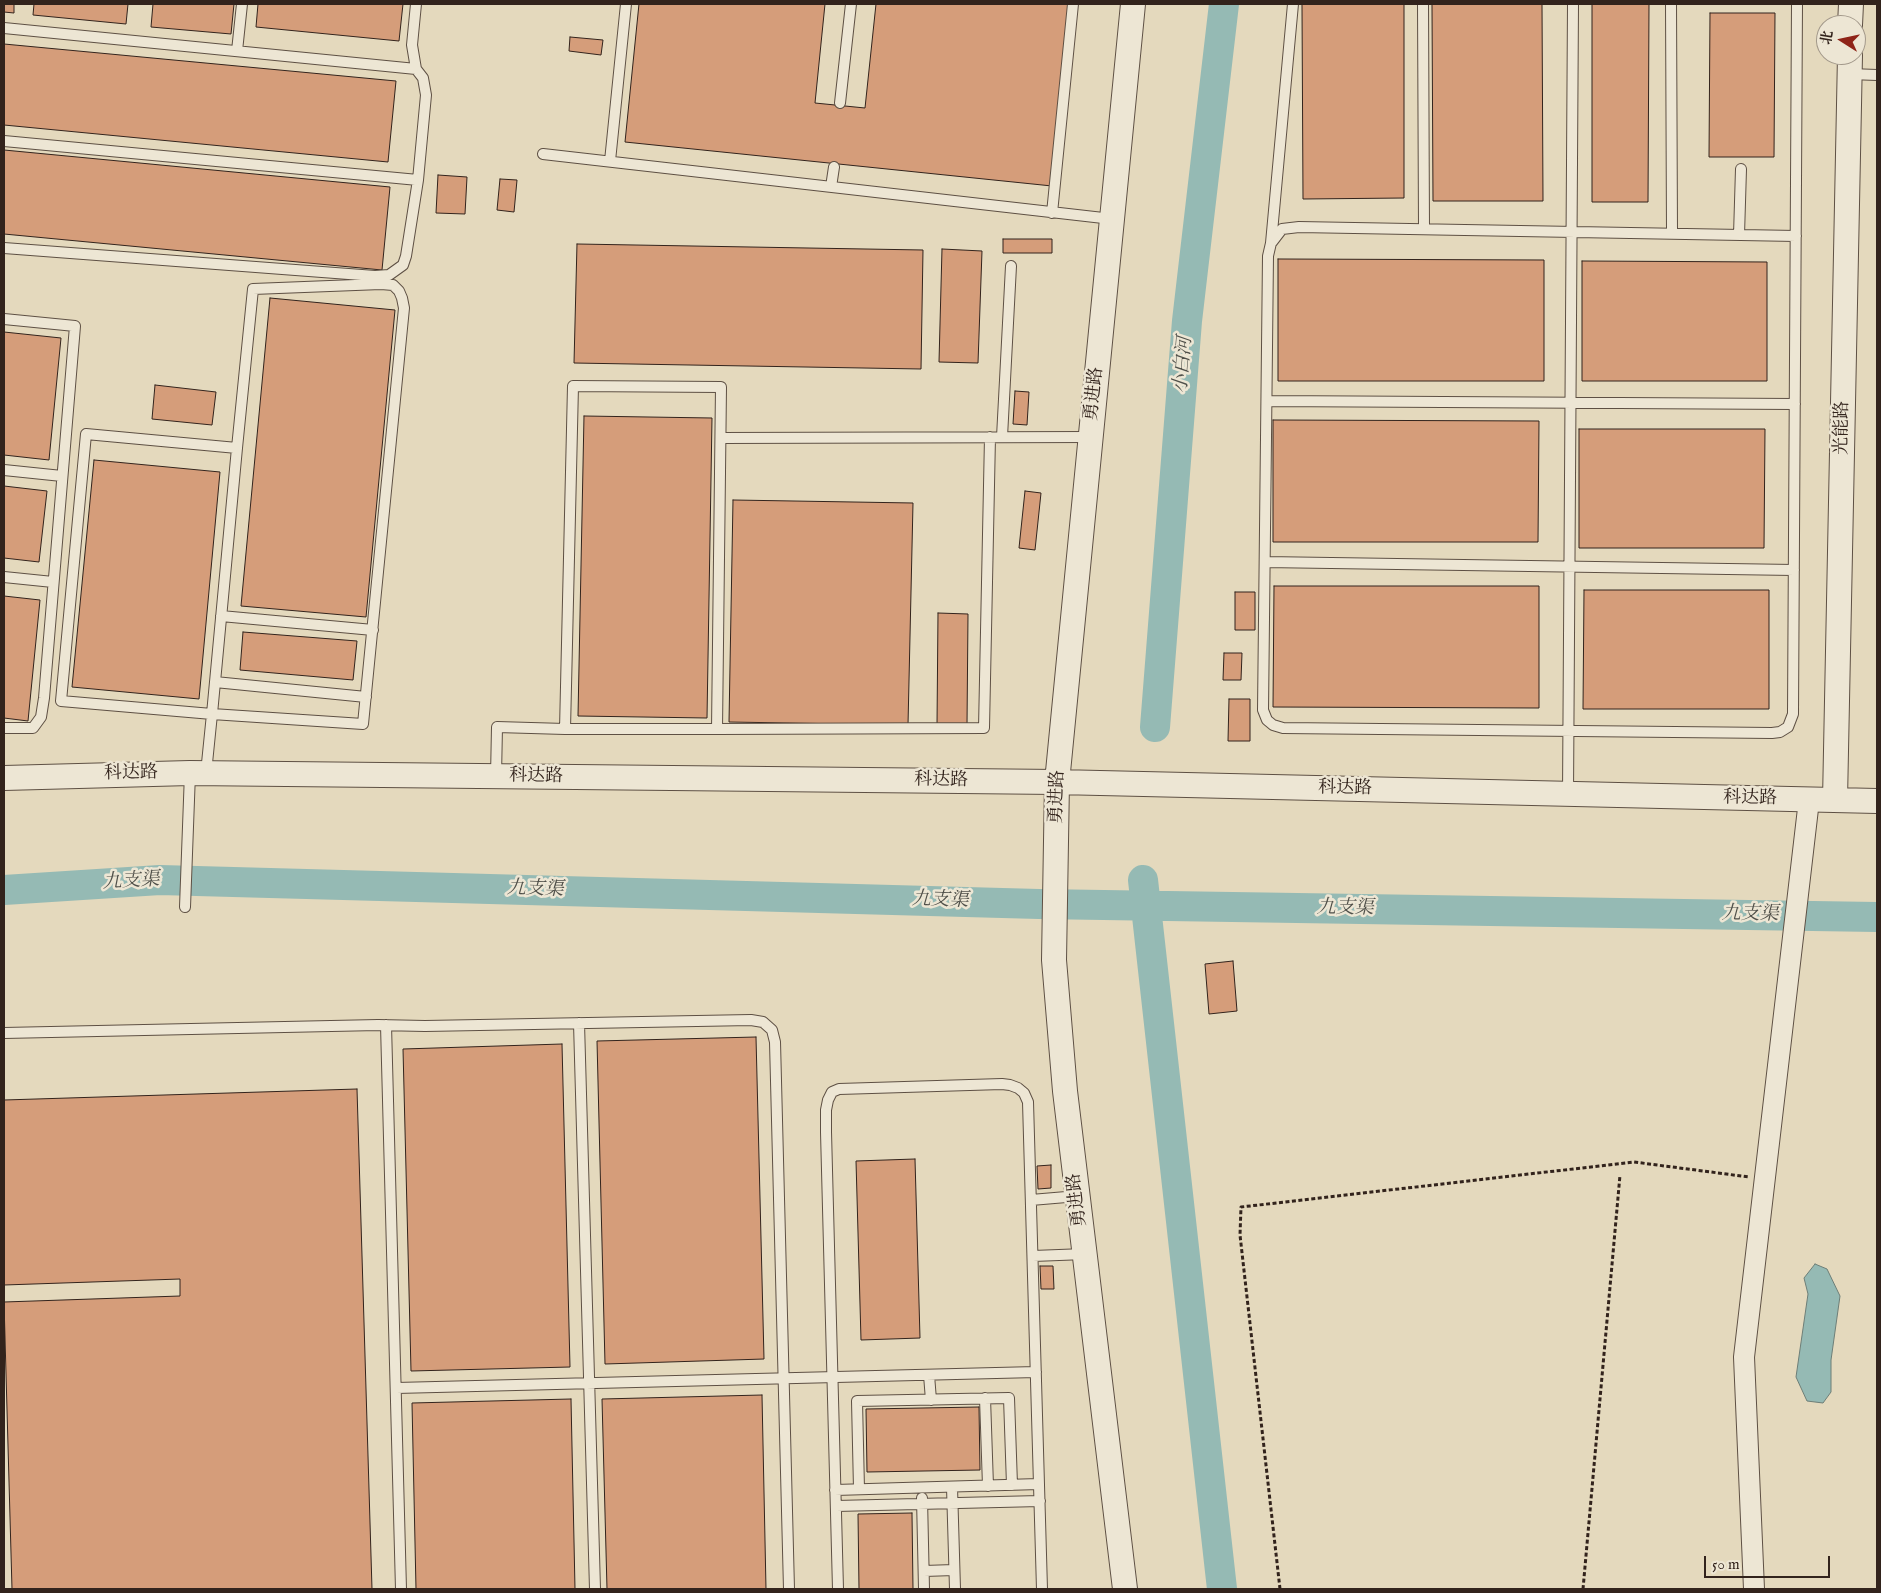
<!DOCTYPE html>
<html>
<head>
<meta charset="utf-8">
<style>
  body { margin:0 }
  #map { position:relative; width:1881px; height:1593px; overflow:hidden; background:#e4d9bd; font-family:"IM FELL English","Noto Serif SC",serif }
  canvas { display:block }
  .frame { position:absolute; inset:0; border:5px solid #32231c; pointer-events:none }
  .north { position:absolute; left:1816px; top:15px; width:50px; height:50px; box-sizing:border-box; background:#ede6d4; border:1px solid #a2988a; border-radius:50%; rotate:280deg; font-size:14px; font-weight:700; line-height:20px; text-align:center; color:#32231c }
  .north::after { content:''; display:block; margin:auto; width:18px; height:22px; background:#8f2418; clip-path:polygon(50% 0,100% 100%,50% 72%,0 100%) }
  .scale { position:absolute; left:1704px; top:1556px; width:126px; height:22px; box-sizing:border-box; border:2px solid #32231c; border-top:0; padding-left:6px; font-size:15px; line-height:18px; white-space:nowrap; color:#32231c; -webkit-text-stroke:4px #ede6d4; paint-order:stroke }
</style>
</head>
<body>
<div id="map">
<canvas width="1881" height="1593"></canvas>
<div class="frame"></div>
<div class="north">北</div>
<div class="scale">50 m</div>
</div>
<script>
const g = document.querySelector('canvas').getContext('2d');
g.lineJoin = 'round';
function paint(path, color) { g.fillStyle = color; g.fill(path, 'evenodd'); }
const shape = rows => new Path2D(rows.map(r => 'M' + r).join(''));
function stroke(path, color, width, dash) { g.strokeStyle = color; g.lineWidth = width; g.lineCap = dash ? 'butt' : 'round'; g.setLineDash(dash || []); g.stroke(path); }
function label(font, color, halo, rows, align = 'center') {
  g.font = font + ' "IM FELL English","Noto Serif SC",serif'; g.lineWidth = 5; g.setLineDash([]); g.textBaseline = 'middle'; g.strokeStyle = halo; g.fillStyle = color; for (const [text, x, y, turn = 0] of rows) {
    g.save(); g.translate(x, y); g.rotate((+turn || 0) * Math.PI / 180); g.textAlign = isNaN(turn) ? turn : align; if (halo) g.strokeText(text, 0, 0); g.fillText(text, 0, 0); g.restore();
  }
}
const water = shape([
  [1815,1264,1827,1269,1840,1296,1831,1360,1831,1392,1823,1403,1807,1401,1796,1377,1808,1294,1804,1278,1815,1264]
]);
paint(water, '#95bab4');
stroke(water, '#6d7e77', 1);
stroke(shape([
  [1155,727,1187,321,1224,4],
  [1143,880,1222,1589],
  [4,890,160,880,1039,904,1877,917]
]), '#95bab4', 30);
const building = shape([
  [4,4,14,4,14,13,4,12,4,4],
  [34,4,128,4,126,24,33,15,34,4],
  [153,4,234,4,231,34,151,27,153,4],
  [258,4,403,4,399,41,256,27,258,4],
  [639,4,825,4,815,103,865,108,876,4,1071,4,1052,186,625,142,639,4],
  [1302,4,1404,4,1404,198,1303,199,1302,4],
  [1432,4,1542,4,1543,201,1433,201,1432,4],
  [1592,4,1649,4,1648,202,1592,202,1592,4],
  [1710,13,1775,13,1774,157,1709,157,1710,13],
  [570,37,603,40,601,55,569,51,570,37],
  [4,44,396,81,388,162,4,125,4,44],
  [4,150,390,187,382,270,4,234,4,150],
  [438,175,467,177,465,214,436,213,438,175],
  [500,179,517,180,514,212,497,210,500,179],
  [1003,239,1052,239,1052,253,1003,253,1003,239],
  [577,244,923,250,921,369,574,363,577,244],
  [942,249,982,251,978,363,939,362,942,249],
  [1278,259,1544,260,1544,381,1278,381,1278,259],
  [1582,261,1767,262,1767,381,1582,381,1582,261],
  [270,298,395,310,366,617,241,606,270,298],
  [4,332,61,338,49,460,4,455,4,332],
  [155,385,216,392,212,425,152,419,155,385],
  [1015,391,1029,392,1027,425,1013,424,1015,391],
  [584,416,712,418,707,718,578,716,584,416],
  [1273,420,1539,421,1538,542,1273,542,1273,420],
  [1579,429,1765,429,1764,548,1579,548,1579,429],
  [94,460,220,472,199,699,72,687,94,460],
  [4,486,47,491,39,562,4,558,4,486],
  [1025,491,1041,493,1035,550,1019,548,1025,491],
  [733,500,913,503,908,725,729,722,733,500],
  [1274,586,1539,586,1539,708,1273,707,1274,586],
  [1584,590,1769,590,1769,709,1583,709,1584,590],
  [1235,592,1255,592,1255,630,1235,630,1235,592],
  [4,596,40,600,28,721,4,718,4,596],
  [938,613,968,614,967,725,937,725,938,613],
  [243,632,357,641,353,680,240,670,243,632],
  [1224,653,1242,653,1241,680,1223,680,1224,653],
  [1229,699,1250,699,1250,741,1228,741,1229,699],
  [1233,961,1237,1011,1209,1014,1205,964,1233,961],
  [756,1037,764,1359,605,1364,597,1041,756,1037],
  [562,1044,570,1367,411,1371,403,1049,562,1044],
  [357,1089,372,1589,12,1589,4,1302,180,1296,180,1279,4,1285,4,1100,357,1089],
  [915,1159,920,1338,861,1340,856,1161,915,1159],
  [1051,1165,1051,1188,1038,1189,1037,1166,1051,1165],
  [1040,1266,1053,1266,1054,1289,1041,1289,1040,1266],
  [762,1395,766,1589,607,1589,602,1399,762,1395],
  [571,1399,575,1589,416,1589,412,1403,571,1399],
  [979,1407,980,1470,867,1472,866,1409,979,1407],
  [912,1513,913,1589,859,1589,858,1514,912,1513]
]);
paint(building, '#d59d7a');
stroke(building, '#32231c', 1);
const service = shape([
  [1293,4,1271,243,1268,256,1263,710,1267,720,1273,725,1283,728,1772,733,1780,732,1788,727,1793,714,1797,4],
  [1423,4,1424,229],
  [1671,4,1672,233],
  [4,28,416,69],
  [237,51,242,4],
  [1850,74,1877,75],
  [840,103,851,4],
  [4,141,418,180],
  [543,154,1112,219],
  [610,161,626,4],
  [831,187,834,167],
  [1052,213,1073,4],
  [1739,235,1741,169],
  [1272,242,1282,229,1299,227,1796,236],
  [4,248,375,276,389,275,403,265,406,256,418,180,426,95,423,78,416,69,412,45,416,4],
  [4,319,75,326,44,698,41,717,33,728,4,728],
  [1267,401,1795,404],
  [1002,437,1011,266],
  [721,438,1091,437],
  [4,470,62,476],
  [1265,562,1794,570],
  [4,577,53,582],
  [221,616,373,630],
  [215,682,366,697],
  [717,729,721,387,573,386,565,729,717,729,984,728,990,437],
  [206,773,212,714,215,682,237,448,253,289,381,284,393,285,399,291,402,298,404,308,363,724,212,714,61,701,86,434,237,448],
  [496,776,497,727,565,729],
  [1568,794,1573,4],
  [185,907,190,773],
  [579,1023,595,1589],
  [386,1025,401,1589],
  [4,1033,378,1025,425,1026,751,1020,763,1022,772,1030,775,1042,789,1589],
  [1031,1200,1078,1196],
  [1033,1256,1085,1254],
  [929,1375,931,1400],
  [396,1388,1036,1372],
  [985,1398,988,1486],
  [952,1487,955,1589],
  [859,1489,857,1401,1009,1398,1012,1485],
  [835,1490,1039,1484],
  [922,1498,924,1589],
  [836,1506,1040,1501],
  [924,1571,954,1570],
  [838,1589,826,1132,826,1110,828,1100,832,1092,839,1089,1002,1084,1010,1085,1018,1088,1024,1093,1028,1102,1042,1589]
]);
const minor = shape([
  [1754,1589,1744,1357,1809,800]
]);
const tertiary = shape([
  [1850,25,1851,4],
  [4,778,190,773,1057,782,1877,801],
  [1835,800,1850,55],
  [1125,1589,1065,1091,1054,960,1057,782,1133,4]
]);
stroke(service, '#5e5044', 12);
stroke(minor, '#5e5044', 22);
stroke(tertiary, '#5e5044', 26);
stroke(shape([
  [1280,1589,1240,1235,1241,1207,1634,1162,1749,1177],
  [1583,1589,1620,1175]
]), '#32231c', 3, [4, 2.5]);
stroke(service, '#ede6d4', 10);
stroke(minor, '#ede6d4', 20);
stroke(tertiary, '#ede6d4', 24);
label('18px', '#32231c', '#ede6d4', [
  ["勇进路",1095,394,-84],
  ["光能路",1843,428,-89],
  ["科达路",131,774,-1],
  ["科达路",536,777,1],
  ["科达路",941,781,1],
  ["科达路",1345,789,1],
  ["勇进路",1058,797,-88],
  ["科达路",1750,799,1],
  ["勇进路",1078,1200,-97]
]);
label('italic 19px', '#50504a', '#ede6d4', [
  ["小白河",1184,365,-85],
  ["九支渠",131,882,-3],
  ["九支渠",535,890,2],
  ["九支渠",940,901,2],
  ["九支渠",1345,909,1],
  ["九支渠",1750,915,1]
]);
</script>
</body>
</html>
